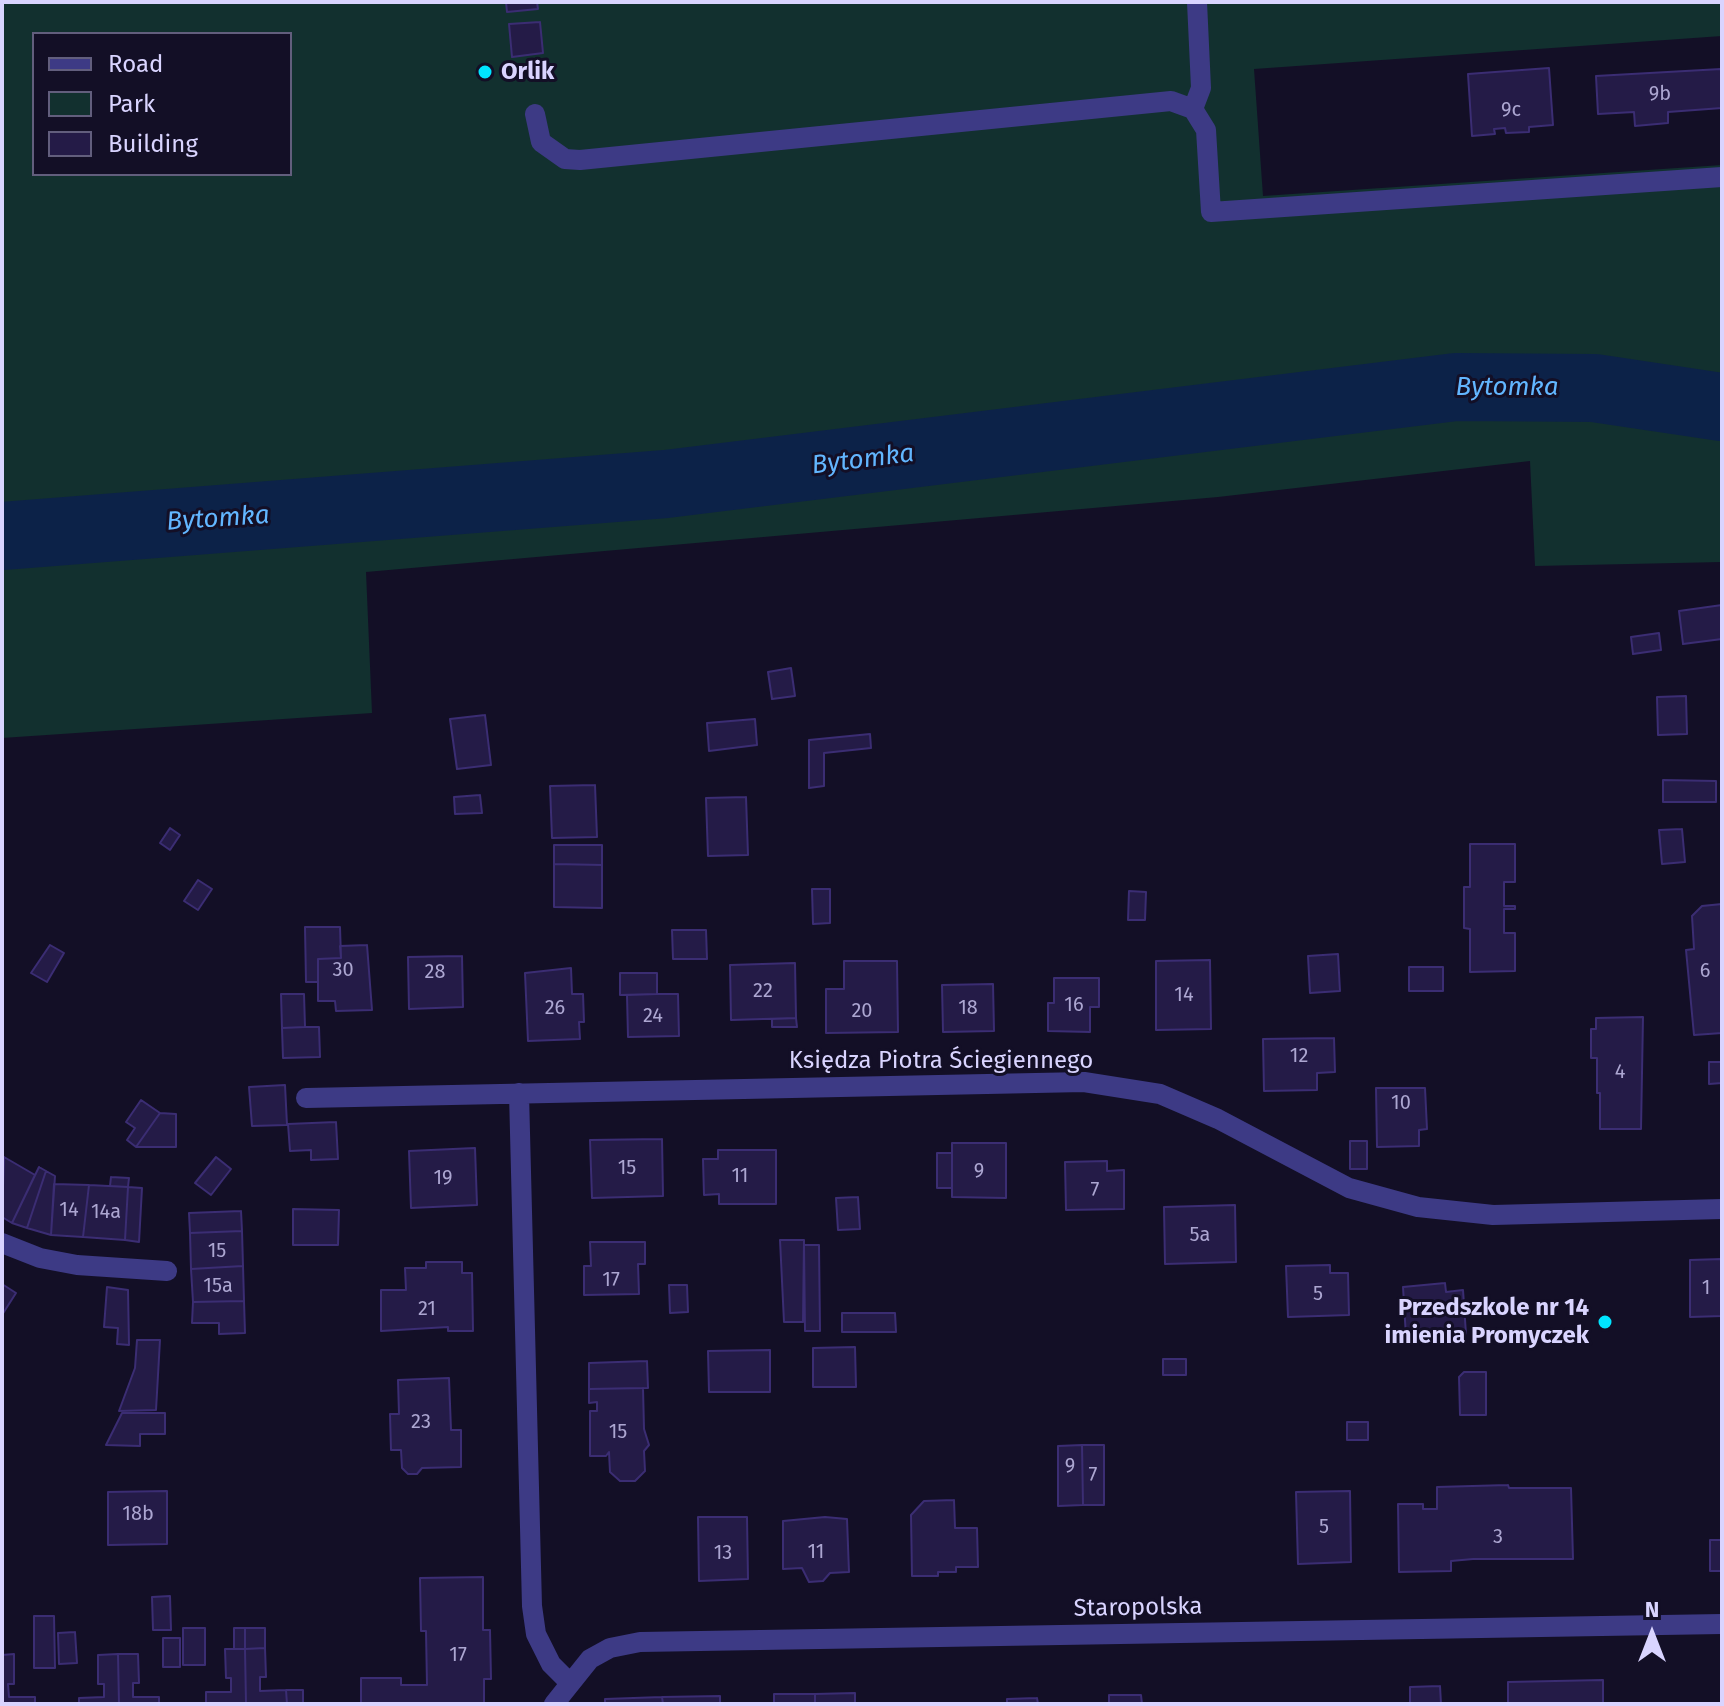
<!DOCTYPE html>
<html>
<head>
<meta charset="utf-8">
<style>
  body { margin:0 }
  #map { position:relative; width:1724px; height:1706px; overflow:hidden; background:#130f26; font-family:"Fira Sans",sans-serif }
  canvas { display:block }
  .frame { position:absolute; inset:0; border:4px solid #d9d4ff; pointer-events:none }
  .legend { position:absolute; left:32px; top:32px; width:260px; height:144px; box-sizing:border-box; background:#130f26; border:2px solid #625e7d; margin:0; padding:10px 14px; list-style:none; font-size:24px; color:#d9d4ff }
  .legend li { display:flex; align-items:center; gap:16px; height:40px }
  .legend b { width:40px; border:2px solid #625e7d }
  .north { position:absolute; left:1612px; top:1594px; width:80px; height:80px; -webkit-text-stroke:6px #130f26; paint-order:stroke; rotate:0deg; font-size:22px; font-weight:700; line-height:32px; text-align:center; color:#d9d4ff }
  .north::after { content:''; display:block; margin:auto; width:28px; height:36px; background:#d9d4ff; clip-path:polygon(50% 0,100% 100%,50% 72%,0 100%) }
</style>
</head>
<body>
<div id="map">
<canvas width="1724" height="1706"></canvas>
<div class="frame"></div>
<ul class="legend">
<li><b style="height:10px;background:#3d3a85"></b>Road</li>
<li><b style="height:22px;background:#12302f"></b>Park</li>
<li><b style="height:22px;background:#241b47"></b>Building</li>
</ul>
<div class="north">N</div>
</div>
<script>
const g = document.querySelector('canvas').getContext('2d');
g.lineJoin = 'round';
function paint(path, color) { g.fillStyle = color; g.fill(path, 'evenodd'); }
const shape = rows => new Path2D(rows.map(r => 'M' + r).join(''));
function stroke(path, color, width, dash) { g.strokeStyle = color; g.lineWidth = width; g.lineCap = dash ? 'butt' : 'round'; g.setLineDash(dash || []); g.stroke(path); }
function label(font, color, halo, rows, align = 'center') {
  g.font = font + ' "Fira Sans",sans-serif'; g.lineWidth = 6; g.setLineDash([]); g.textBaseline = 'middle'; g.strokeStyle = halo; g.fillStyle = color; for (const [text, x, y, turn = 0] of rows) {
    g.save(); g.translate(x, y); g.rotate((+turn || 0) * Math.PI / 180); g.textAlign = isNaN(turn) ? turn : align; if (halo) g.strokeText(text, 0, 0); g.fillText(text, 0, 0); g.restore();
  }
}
paint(shape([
  [2,2,1722,2,1722,36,1254,69,1263,196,1722,165,1722,382,1572,364,1497,362,1411,370,816,447,2,516],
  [34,34,290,34,290,174,34,174],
  [1605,411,1722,426,1722,562,1535,566,1530,461,1218,497,366,572,372,713,2,738,2,555,820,488,1178,447,1422,412]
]), '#12302f');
stroke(shape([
  [2,536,666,484,1456,387,1594,388,1722,407]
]), '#0c2248', 68);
const building = shape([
  [506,2,537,2,538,9,507,12,506,2],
  [540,22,543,53,512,57,509,24,540,22],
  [1549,68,1553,125,1529,127,1529,132,1506,133,1505,128,1494,129,1495,134,1472,136,1468,74,1549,68],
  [1721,69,1722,108,1668,112,1668,123,1635,126,1634,112,1598,114,1596,76,1721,69],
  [1722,605,1722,639,1683,644,1679,611,1722,605],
  [1659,633,1661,650,1633,654,1631,637,1659,633],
  [791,668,795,696,772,699,768,672,791,668],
  [1686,696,1687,734,1658,735,1657,697,1686,696],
  [485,715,491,765,457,769,450,719,485,715],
  [755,719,757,745,709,751,707,723,755,719],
  [870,734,871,748,824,753,824,786,809,788,809,740,870,734],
  [1663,780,1716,781,1716,802,1663,802,1663,780],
  [595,785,597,837,552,838,550,786,595,785],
  [480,795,482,813,455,814,454,797,480,795],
  [746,797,748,855,708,856,706,798,746,797],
  [170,828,180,835,170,850,160,843,170,828],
  [1682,829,1685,862,1662,864,1659,830,1682,829],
  [1470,844,1515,844,1515,882,1504,882,1504,906,1515,906,1515,909,1504,909,1504,933,1515,933,1515,971,1470,972,1470,929,1464,928,1464,887,1470,887,1470,844],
  [554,845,602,845,602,865,554,864,554,845],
  [554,864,602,865,602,908,554,907,554,864],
  [198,880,212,889,198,910,184,901,198,880],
  [812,889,830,889,830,923,813,924,812,889],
  [1129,891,1146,892,1145,920,1128,920,1129,891],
  [1722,904,1722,1033,1694,1035,1686,950,1694,949,1692,916,1702,906,1722,904],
  [305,927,340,927,341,958,318,959,318,982,306,982,305,927],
  [672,930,706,930,707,959,673,959,672,930],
  [50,945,64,953,47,982,31,973,50,945],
  [367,945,372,1010,336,1011,335,1001,318,1001,318,959,341,958,340,946,367,945],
  [1338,954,1340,991,1310,993,1308,956,1338,954],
  [462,956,463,1007,409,1009,408,957,462,956],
  [1210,960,1211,1029,1156,1030,1156,961,1210,960],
  [844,961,897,961,898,1032,826,1033,826,989,844,989,844,961],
  [795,963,796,1018,731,1020,730,965,795,963],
  [1409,967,1443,967,1443,991,1409,991,1409,967],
  [571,968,572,994,583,994,584,1022,579,1022,580,1039,528,1041,525,973,571,968],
  [620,973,657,973,657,994,620,995,620,973],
  [1054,978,1099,978,1099,1007,1090,1007,1090,1032,1048,1031,1048,1003,1054,1003,1054,978],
  [993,984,994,1031,943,1032,942,985,993,984],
  [281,994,304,994,305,1027,282,1028,281,994],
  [657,994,678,994,679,1036,628,1037,627,995,657,994],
  [1643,1017,1641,1129,1600,1129,1600,1093,1597,1093,1597,1058,1591,1058,1591,1029,1596,1029,1596,1018,1643,1017],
  [796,1018,797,1027,772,1027,772,1019,796,1018],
  [305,1027,319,1027,320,1057,283,1058,282,1028,305,1027],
  [1334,1038,1335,1072,1317,1073,1317,1090,1264,1091,1263,1039,1334,1038],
  [1709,1062,1722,1062,1722,1083,1709,1084,1709,1062],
  [285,1085,287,1125,252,1126,249,1087,285,1085],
  [1376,1088,1425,1088,1427,1129,1419,1130,1419,1146,1377,1147,1376,1088],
  [141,1100,160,1113,136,1147,127,1140,135,1128,126,1122,141,1100],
  [160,1113,176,1114,176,1147,136,1147,160,1113],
  [336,1122,338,1159,311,1160,311,1150,290,1151,288,1124,336,1122],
  [662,1139,663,1196,592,1198,590,1140,662,1139],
  [1350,1141,1367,1141,1367,1169,1350,1169,1350,1141],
  [952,1143,1006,1143,1006,1198,952,1197,952,1143],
  [475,1148,477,1205,411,1208,409,1151,475,1148],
  [718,1150,776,1150,776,1204,719,1204,719,1194,704,1195,703,1159,718,1159,718,1150],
  [937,1153,952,1153,952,1188,937,1188,937,1153],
  [4,1157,35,1175,12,1223,2,1217,4,1157],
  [216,1157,231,1169,211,1195,195,1183,216,1157],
  [1107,1161,1107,1171,1124,1170,1124,1209,1066,1210,1065,1162,1107,1161],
  [39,1167,46,1171,27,1228,12,1223,39,1167],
  [46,1171,55,1176,51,1235,27,1228,46,1171],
  [111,1177,129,1178,128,1187,110,1186,111,1177],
  [54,1184,89,1185,83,1237,51,1235,54,1184],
  [89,1185,128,1187,125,1240,83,1237,89,1185],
  [128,1187,142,1188,139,1242,125,1240,128,1187],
  [858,1197,860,1229,838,1230,836,1198,858,1197],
  [1235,1205,1236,1262,1165,1264,1164,1207,1235,1205],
  [293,1209,339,1210,338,1245,293,1245,293,1209],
  [241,1211,242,1231,190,1233,189,1213,241,1211],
  [242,1231,243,1266,191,1269,190,1233,242,1231],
  [780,1240,804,1240,803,1322,784,1322,780,1240],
  [590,1242,645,1242,645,1264,638,1264,639,1294,584,1295,584,1266,591,1266,590,1242],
  [804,1245,819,1245,820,1331,805,1331,804,1245],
  [1722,1259,1722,1316,1690,1317,1690,1260,1722,1259],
  [426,1262,462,1262,462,1273,472,1273,473,1331,448,1331,448,1327,381,1331,381,1290,406,1290,405,1268,426,1268,426,1262],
  [1330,1265,1330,1273,1348,1273,1349,1315,1288,1317,1286,1266,1330,1265],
  [243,1266,244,1301,193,1302,191,1269,243,1266],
  [1445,1283,1446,1292,1463,1290,1466,1334,1406,1337,1403,1287,1445,1283],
  [2,1284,16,1293,2,1315,2,1284],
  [669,1285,687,1285,688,1312,670,1313,669,1285],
  [107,1287,128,1290,129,1345,117,1344,118,1328,104,1327,107,1287],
  [244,1301,245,1333,219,1334,219,1323,192,1323,193,1302,244,1301],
  [842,1313,895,1313,896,1332,842,1332,842,1313],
  [137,1340,160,1340,156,1410,119,1411,135,1368,137,1340],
  [855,1347,856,1387,813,1387,813,1348,855,1347],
  [770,1350,770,1392,709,1392,708,1351,770,1350],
  [1163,1359,1186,1359,1186,1375,1163,1375,1163,1359],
  [647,1361,648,1388,589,1389,589,1363,647,1361],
  [1464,1372,1486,1372,1486,1415,1460,1415,1459,1377,1464,1372],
  [449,1378,451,1430,461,1430,461,1467,422,1468,417,1474,408,1474,402,1468,401,1450,391,1450,390,1414,399,1414,398,1380,449,1378],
  [643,1388,644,1429,649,1445,644,1451,645,1471,635,1481,620,1481,610,1472,609,1452,606,1456,590,1456,590,1411,597,1411,597,1402,589,1403,589,1389,643,1388],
  [122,1413,165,1413,165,1434,140,1434,140,1446,106,1445,122,1413],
  [1347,1422,1368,1422,1368,1440,1347,1440,1347,1422],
  [1082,1445,1104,1445,1104,1505,1083,1505,1082,1445],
  [1082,1445,1083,1505,1058,1506,1058,1446,1082,1445],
  [1508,1485,1509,1488,1571,1488,1573,1559,1473,1559,1451,1561,1451,1571,1399,1572,1398,1504,1423,1504,1423,1509,1437,1509,1437,1487,1508,1485],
  [167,1491,167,1544,108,1545,108,1492,167,1491],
  [1350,1491,1351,1562,1298,1564,1296,1492,1350,1491],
  [954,1500,955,1528,977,1528,978,1567,956,1567,956,1572,938,1572,938,1576,912,1576,911,1515,924,1501,954,1500],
  [698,1517,747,1517,748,1579,699,1581,698,1517],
  [825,1517,847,1519,849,1572,830,1573,823,1581,809,1582,802,1568,783,1569,783,1521,825,1517],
  [1710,1540,1722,1540,1722,1571,1710,1571,1710,1540],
  [483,1577,483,1630,490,1630,491,1679,484,1679,484,1704,361,1704,361,1678,401,1678,401,1685,427,1685,426,1631,421,1631,420,1578,483,1577],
  [170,1596,171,1630,153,1630,152,1597,170,1596],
  [34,1616,54,1616,55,1668,34,1668,34,1616],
  [183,1628,205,1628,205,1665,183,1665,183,1628],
  [234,1628,245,1628,245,1649,234,1649,234,1628],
  [245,1628,265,1628,265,1648,245,1649,245,1628],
  [75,1632,77,1663,59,1664,58,1633,75,1632],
  [163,1638,180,1638,180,1667,163,1667,163,1638],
  [265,1648,266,1677,260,1677,260,1691,286,1690,287,1704,246,1704,245,1649,265,1648],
  [225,1649,245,1649,246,1704,206,1704,206,1692,231,1692,231,1678,226,1678,225,1649],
  [14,1654,14,1684,8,1684,9,1697,35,1697,35,1704,2,1704,2,1655,14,1654],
  [118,1654,119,1704,79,1704,79,1698,104,1697,104,1684,98,1684,98,1655,118,1654],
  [118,1654,138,1654,139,1683,133,1683,133,1697,159,1697,159,1704,119,1704,118,1654],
  [1603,1680,1603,1704,1508,1704,1508,1682,1603,1680],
  [1440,1686,1441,1704,1410,1704,1410,1687,1440,1686],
  [286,1690,303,1690,303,1704,287,1704,286,1690],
  [855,1693,855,1704,815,1704,815,1694,855,1693],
  [774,1694,815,1694,815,1704,774,1704,774,1694],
  [1109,1695,1141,1695,1142,1704,1109,1704,1109,1695],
  [720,1696,720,1704,663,1704,662,1697,720,1696],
  [662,1697,663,1704,605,1704,605,1699,662,1697],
  [1037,1698,1038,1704,1007,1704,1007,1699,1037,1698]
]);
paint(building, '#241b47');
stroke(building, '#3b2d73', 2);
stroke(shape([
  [1193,109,1201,88,1197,2],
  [535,114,541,142,565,159,580,160,1171,101,1193,109,1206,130,1211,212,1722,177]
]), '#3d3a85', 20);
stroke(shape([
  [519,1093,532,1606,536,1634,551,1664,569,1682],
  [306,1098,1084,1082,1160,1094,1218,1119,1349,1188,1418,1207,1493,1215,1722,1209],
  [2,1243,40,1258,77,1265,167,1271],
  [554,1704,590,1659,610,1648,640,1642,1722,1624]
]), '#3d3a85', 20);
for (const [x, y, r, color] of [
  [485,72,8,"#00e5ff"],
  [1605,1322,8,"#00e5ff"]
]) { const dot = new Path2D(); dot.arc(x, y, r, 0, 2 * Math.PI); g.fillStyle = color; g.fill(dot); stroke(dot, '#130f26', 3); }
label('20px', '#aca6d1', null, [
  ["9b",1660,94],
  ["9c",1511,110],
  ["30",343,970],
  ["6",1705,971],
  ["28",435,972],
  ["22",763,991],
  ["14",1184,995],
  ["16",1074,1005],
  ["26",555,1008],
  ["18",968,1008],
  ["20",862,1011],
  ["24",653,1016],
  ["12",1299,1056],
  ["4",1620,1072],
  ["10",1401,1103],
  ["15",627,1168],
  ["9",979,1171],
  ["11",740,1176],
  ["19",443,1178],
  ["7",1095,1190],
  ["14",69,1210],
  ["14a",106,1212],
  ["5a",1200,1235],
  ["15",217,1251],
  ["17",611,1280],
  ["15a",218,1286],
  ["1",1706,1288],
  ["5",1318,1294],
  ["21",427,1309],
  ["23",421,1422],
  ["15",618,1432],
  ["9",1070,1466],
  ["7",1093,1475],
  ["18b",138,1514],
  ["5",1324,1527],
  ["3",1498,1537],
  ["11",816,1552],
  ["13",723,1553],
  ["17",458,1655]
]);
label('bold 24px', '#d9d4ff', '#130f26', [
  ["Orlik",501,72],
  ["Przedszkole nr 14",1589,1308,"right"],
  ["imienia Promyczek",1589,1336,"right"]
], 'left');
label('24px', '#d9d4ff', '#130f26', [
  ["Księdza Piotra Ściegiennego",941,1061],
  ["Staropolska",1138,1608,-1]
]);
label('italic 26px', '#62b6ff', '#130f26', [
  ["Bytomka",1507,388],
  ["Bytomka",863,460,-7],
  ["Bytomka",218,519,-4]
]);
</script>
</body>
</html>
